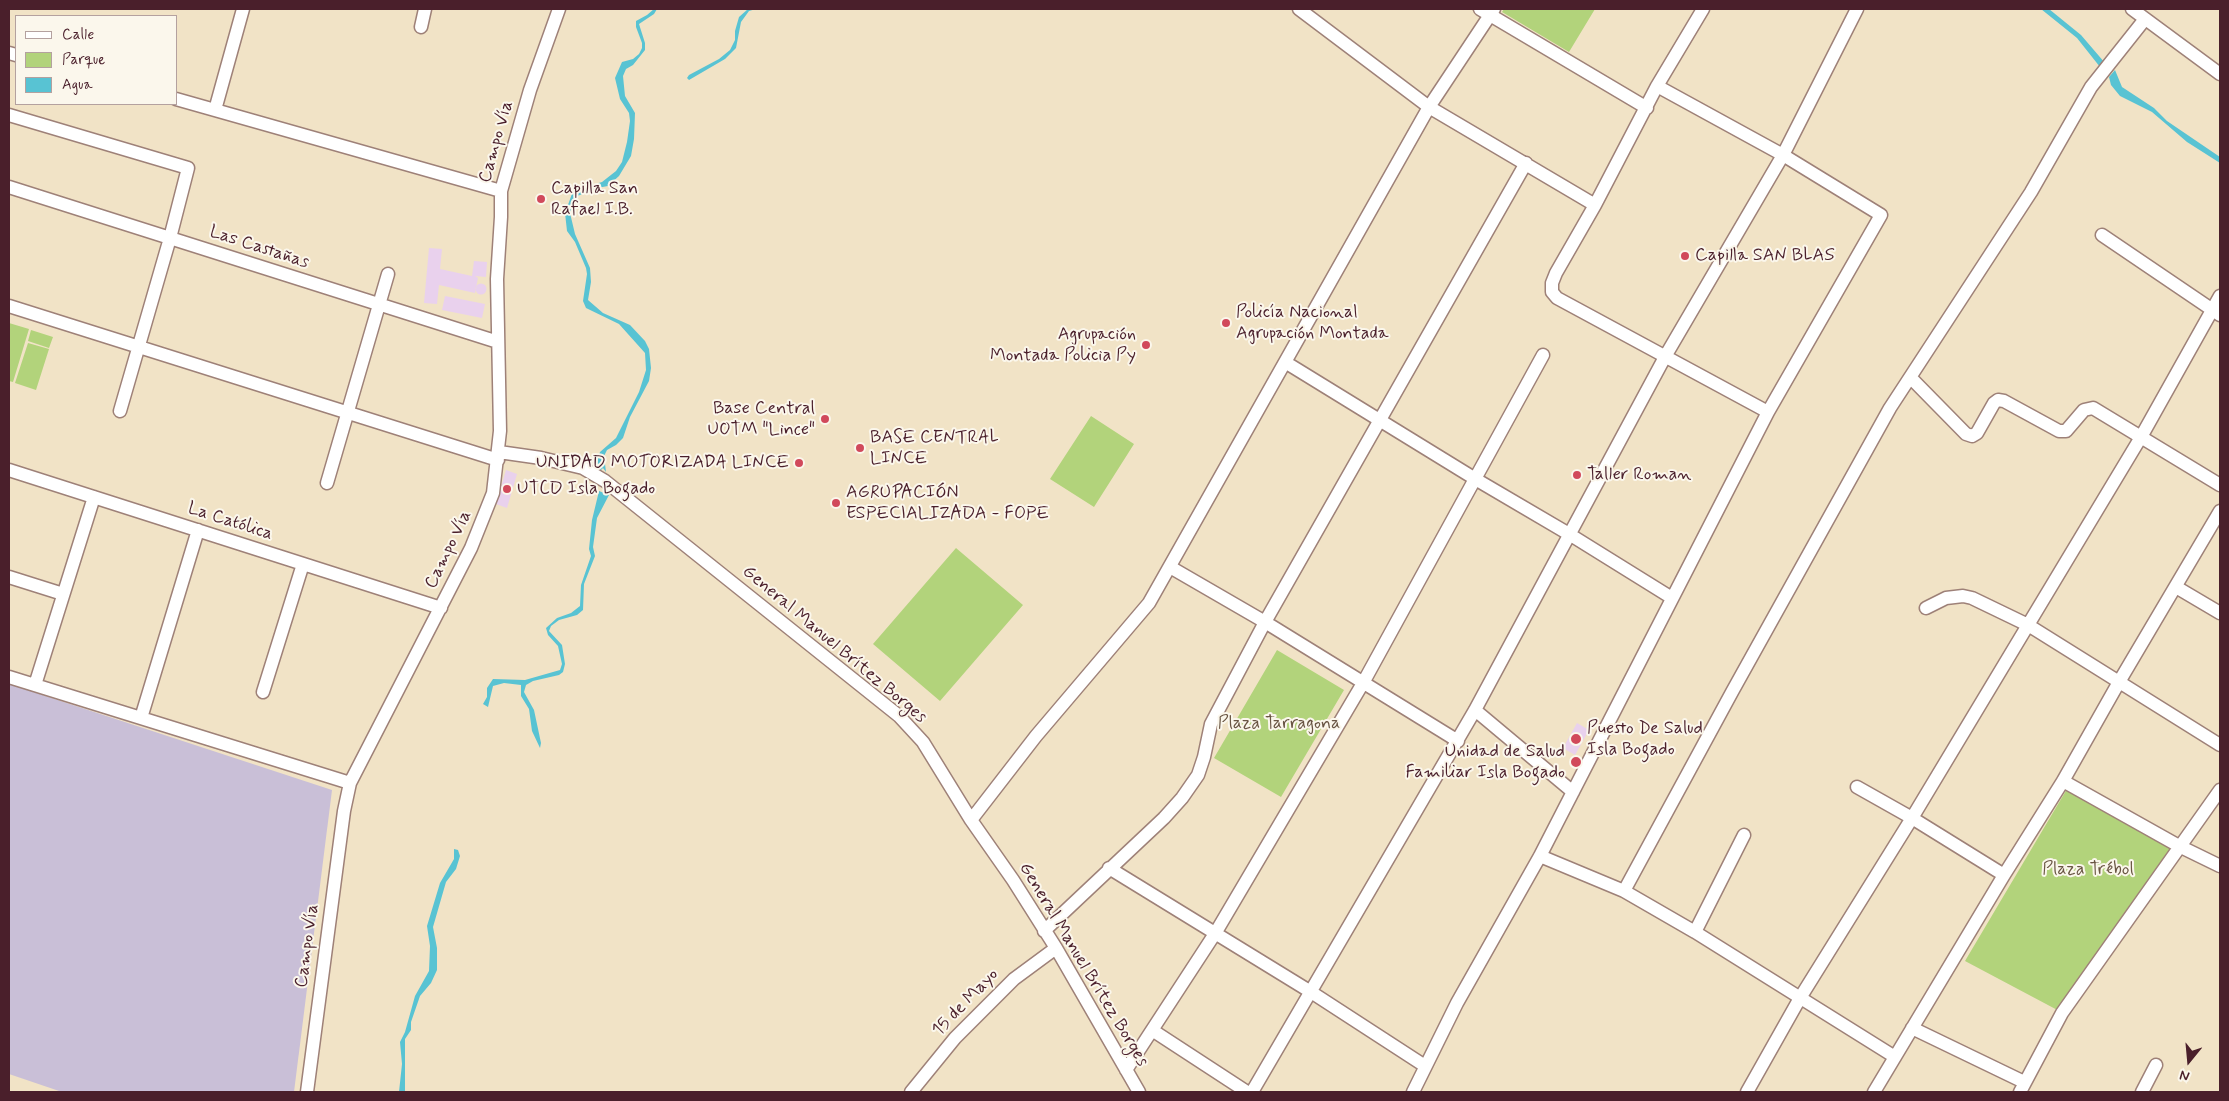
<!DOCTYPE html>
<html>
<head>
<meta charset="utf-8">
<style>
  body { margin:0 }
  #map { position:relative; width:2229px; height:1101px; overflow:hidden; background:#f1e3c6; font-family:Mynerve,sans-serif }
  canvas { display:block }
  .frame { position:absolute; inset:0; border:10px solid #4a1f2b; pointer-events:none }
  .legend { position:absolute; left:15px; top:15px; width:162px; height:90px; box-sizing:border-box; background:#fbf7ec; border:1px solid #b4a19f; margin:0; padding:6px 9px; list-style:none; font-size:15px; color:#4a1f2b }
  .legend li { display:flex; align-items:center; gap:10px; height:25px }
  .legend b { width:25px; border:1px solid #b4a19f }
  .north { position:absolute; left:2164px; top:1036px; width:50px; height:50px; -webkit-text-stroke:4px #fbf7ec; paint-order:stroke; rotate:197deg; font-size:14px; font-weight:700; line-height:20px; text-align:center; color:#4a1f2b }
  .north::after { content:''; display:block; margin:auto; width:18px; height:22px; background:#4a1f2b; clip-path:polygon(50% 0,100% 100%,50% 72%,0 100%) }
</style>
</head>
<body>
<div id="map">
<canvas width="2229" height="1101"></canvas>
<div class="frame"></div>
<ul class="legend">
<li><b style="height:6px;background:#fff"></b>Calle</li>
<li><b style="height:14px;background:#b2d37b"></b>Parque</li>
<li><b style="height:14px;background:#58c3d3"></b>Agua</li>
</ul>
<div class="north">N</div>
</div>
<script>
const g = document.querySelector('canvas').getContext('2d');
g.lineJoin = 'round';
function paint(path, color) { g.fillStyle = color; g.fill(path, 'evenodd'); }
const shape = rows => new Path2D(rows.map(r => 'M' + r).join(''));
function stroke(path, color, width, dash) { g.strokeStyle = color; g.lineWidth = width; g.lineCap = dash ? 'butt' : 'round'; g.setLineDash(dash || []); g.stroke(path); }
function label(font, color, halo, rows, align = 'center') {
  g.font = font + ' Mynerve,sans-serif'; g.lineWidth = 4; g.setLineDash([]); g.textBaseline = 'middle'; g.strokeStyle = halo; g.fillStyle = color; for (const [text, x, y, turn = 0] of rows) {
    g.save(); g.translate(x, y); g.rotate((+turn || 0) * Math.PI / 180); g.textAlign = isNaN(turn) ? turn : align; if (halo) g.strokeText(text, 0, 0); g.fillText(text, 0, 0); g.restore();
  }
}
paint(shape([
  [429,248,442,249,440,269,472,276,474,261,487,262,486,277,475,276,478,278,475,293,439,285,437,304,424,303],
  '475.5 289a5.5 5.5 0 1 1 11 0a5.5 5.5 0 1 1-11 0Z',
  [445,296,485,304,482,318,442,310],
  [506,470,517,474,507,508,496,504],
  [1577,723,1589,730,1575,755,1563,748]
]), '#e9d1ed');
paint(shape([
  [9,684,332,790,294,1092,62,1092,9,1074]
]), '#c9bfd7');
paint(shape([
  [1504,9,1595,9,1569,52,1502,12],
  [9,323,29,329,13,382,9,381],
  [31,330,53,337,49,348,28,341],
  [28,343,49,349,36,390,15,383],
  [1091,416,1134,444,1094,507,1050,479],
  [956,548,1023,605,940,701,873,644],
  [1277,650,1344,690,1281,797,1214,758],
  [2067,789,2175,851,2063,1013,1965,961]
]), '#b2d37b');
paint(shape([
  [654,9,657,9,654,14,639,24,645,43,645,50,633,65,626,69,623,76,625,96,635,113,634,139,631,156,619,176,608,186,597,188,575,197,570,213,575,234,590,268,591,282,588,300,603,313,630,325,645,341,649,349,651,368,649,381,630,417,623,438,616,445,607,450,604,456,606,472,603,468,601,470,596,469,596,464,600,452,616,438,639,392,646,370,645,353,619,324,586,308,583,301,587,274,586,268,575,242,567,231,565,213,573,191,602,182,616,171,622,162,627,142,630,121,629,113,620,99,615,78,622,62,633,59,639,54,642,48,642,43,636,27,636,21,647,15],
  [748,9,756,9,749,11,741,22,736,48,725,59,689,80,687,78,689,75,719,59,730,50,735,40,735,31,739,17],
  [2041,9,2049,9,2081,35,2105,63,2100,67,2077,38],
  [2115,70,2122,87,2154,108,2167,121,2220,157,2220,163,2187,142,2152,112,2120,96,2111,85,2109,77],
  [599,491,609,495,597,518,593,547,595,556,584,584,583,610,577,615,559,620,551,626,549,631,562,645,565,664,563,672,559,675,533,681,526,685,524,692,534,710,541,743,540,748,532,731,529,709,521,696,521,685,504,683,493,686,488,707,483,704,487,697,487,688,493,679,525,680,560,670,562,664,558,646,548,635,546,628,557,618,571,613,580,606,581,585,591,556,589,549,592,520],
  [454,849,458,850,460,856,456,869,446,882,433,927,437,948,437,970,431,983,420,996,411,1022,411,1030,405,1039,405,1092,399,1092,402,1064,400,1042,405,1032,415,996,429,971,430,946,427,926,440,883,454,859]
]), '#58c3d3');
const minor = shape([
  [1299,9,1429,107,1595,205],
  [1480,9,1647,108],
  [1703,9,1657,86,1595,205,1556,273,1552,283,1552,292,1557,298,1768,412],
  [2132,9,2220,74],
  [421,27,425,9],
  [9,53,16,55],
  [176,99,501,191],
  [215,110,243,9],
  [9,115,188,168,170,238,120,411],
  [9,187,498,342],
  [2102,235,2220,315],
  [9,306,498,460],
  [1285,362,1477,480,1569,534,1672,598],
  [1911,378,1966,434,1972,436,1977,433,1994,403,1998,400,2004,401,2059,431,2066,431,2084,410,2093,408,2220,485],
  [499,452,541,458,583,468,605,481,899,716,923,742,971,820,1013,880,1056,948,1139,1092],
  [9,470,441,608],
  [327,483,388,274],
  [1170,567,1265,622,1458,741],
  [9,577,63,594],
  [2176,587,2220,613],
  [1926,608,1946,598,1963,596,1972,598,2028,625,2220,745],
  [9,677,350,783],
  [35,685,94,497],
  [263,692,303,564],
  [1475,710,1573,792],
  [141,718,198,530],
  [2063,781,2179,846,2220,866],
  [1857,787,1912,818,2004,875],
  [971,820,1036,736,1149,603,1429,107,1494,9],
  [1540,856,1624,891,1695,932,1895,1057],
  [1109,868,1311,992,1425,1066],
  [1624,891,1732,692,1890,408,2031,192,2091,87,2145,19],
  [1044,931,1164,818,1182,798,1198,775,1204,757,1211,724,1265,622,1526,163],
  [1695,932,1744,835],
  [1912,1028,2024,1082],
  [1152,1030,1247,1092],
  [1126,1070,1216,932,1363,683,1543,355],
  [307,1092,344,811,350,783,471,548,493,493,500,431,497,279,501,217,501,191,530,90,559,9],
  [911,1092,955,1038,1014,979,1056,948],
  [1252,1092,1475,710,1666,355,1783,155,1857,9],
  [1413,1092,1457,1003,1540,856,1768,412,1881,215,1783,155,1657,86],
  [1747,1092,1800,998,1912,818,2141,437,2220,296],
  [1874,1092,2004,875,2063,781,2119,682,2220,511],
  [2020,1092,2062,1013,2220,790],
  [2142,1092,2156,1065]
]);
stroke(minor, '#9e8178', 15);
stroke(minor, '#fff', 12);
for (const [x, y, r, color] of [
  [541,199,5,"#d1495b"],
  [1685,256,5,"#d1495b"],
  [1226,323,5,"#d1495b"],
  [1146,345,5,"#d1495b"],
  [825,419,5,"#d1495b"],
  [860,448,5,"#d1495b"],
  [799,463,5,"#d1495b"],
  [1577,475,5,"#d1495b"],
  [507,489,5,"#d1495b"],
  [836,503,5,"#d1495b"],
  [1576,739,6,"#d1495b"],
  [1576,762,6,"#d1495b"]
]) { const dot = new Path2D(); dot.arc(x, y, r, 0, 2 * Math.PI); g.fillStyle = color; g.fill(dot); stroke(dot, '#fbf7ec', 2); }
label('18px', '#4a1f2b', '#fbf7ec', [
  ["Campo Vía",497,142,-74],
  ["Las Castañas",259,248,18],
  ["La Católica",230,522,18],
  ["Campo Vía",449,550,-64],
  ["General Manuel Brítez Borges",834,645,40],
  ["Campo Vía",308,946,-82],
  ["General Manuel Brítez Borges",1083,965,59],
  ["15 de Mayo",966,1003,-46]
]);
label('18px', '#4a1f2b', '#fbf7ec', [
  ["Capilla San",551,189],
  ["Rafael I.B.",551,210],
  ["Capilla SAN BLAS",1695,256],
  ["Policía Nacional",1236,313],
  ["Agrupación Montada",1236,334],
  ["Agrupación",1136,335,"right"],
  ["Montada Policia Py",1136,356,"right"],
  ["Base Central",815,409,"right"],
  ["UOTM \"Lince\"",815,430,"right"],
  ["BASE CENTRAL",870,438],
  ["LINCE",870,459],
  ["UNIDAD MOTORIZADA LINCE",789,463,"right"],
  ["Taller Roman",1587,475],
  ["UTCD Isla Bogado",517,489],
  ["AGRUPACIÓN",846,493],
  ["ESPECIALIZADA - FOPE",846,514],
  ["Puesto De Salud",1587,729],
  ["Isla Bogado",1587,750],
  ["Unidad de Salud",1565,752,"right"],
  ["Familiar Isla Bogado",1565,773,"right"]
], 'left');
label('18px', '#695543', '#fbf7ec', [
  ["Plaza Tarragona",1279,724],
  ["Plaza Trébol",2088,870]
]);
</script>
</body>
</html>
